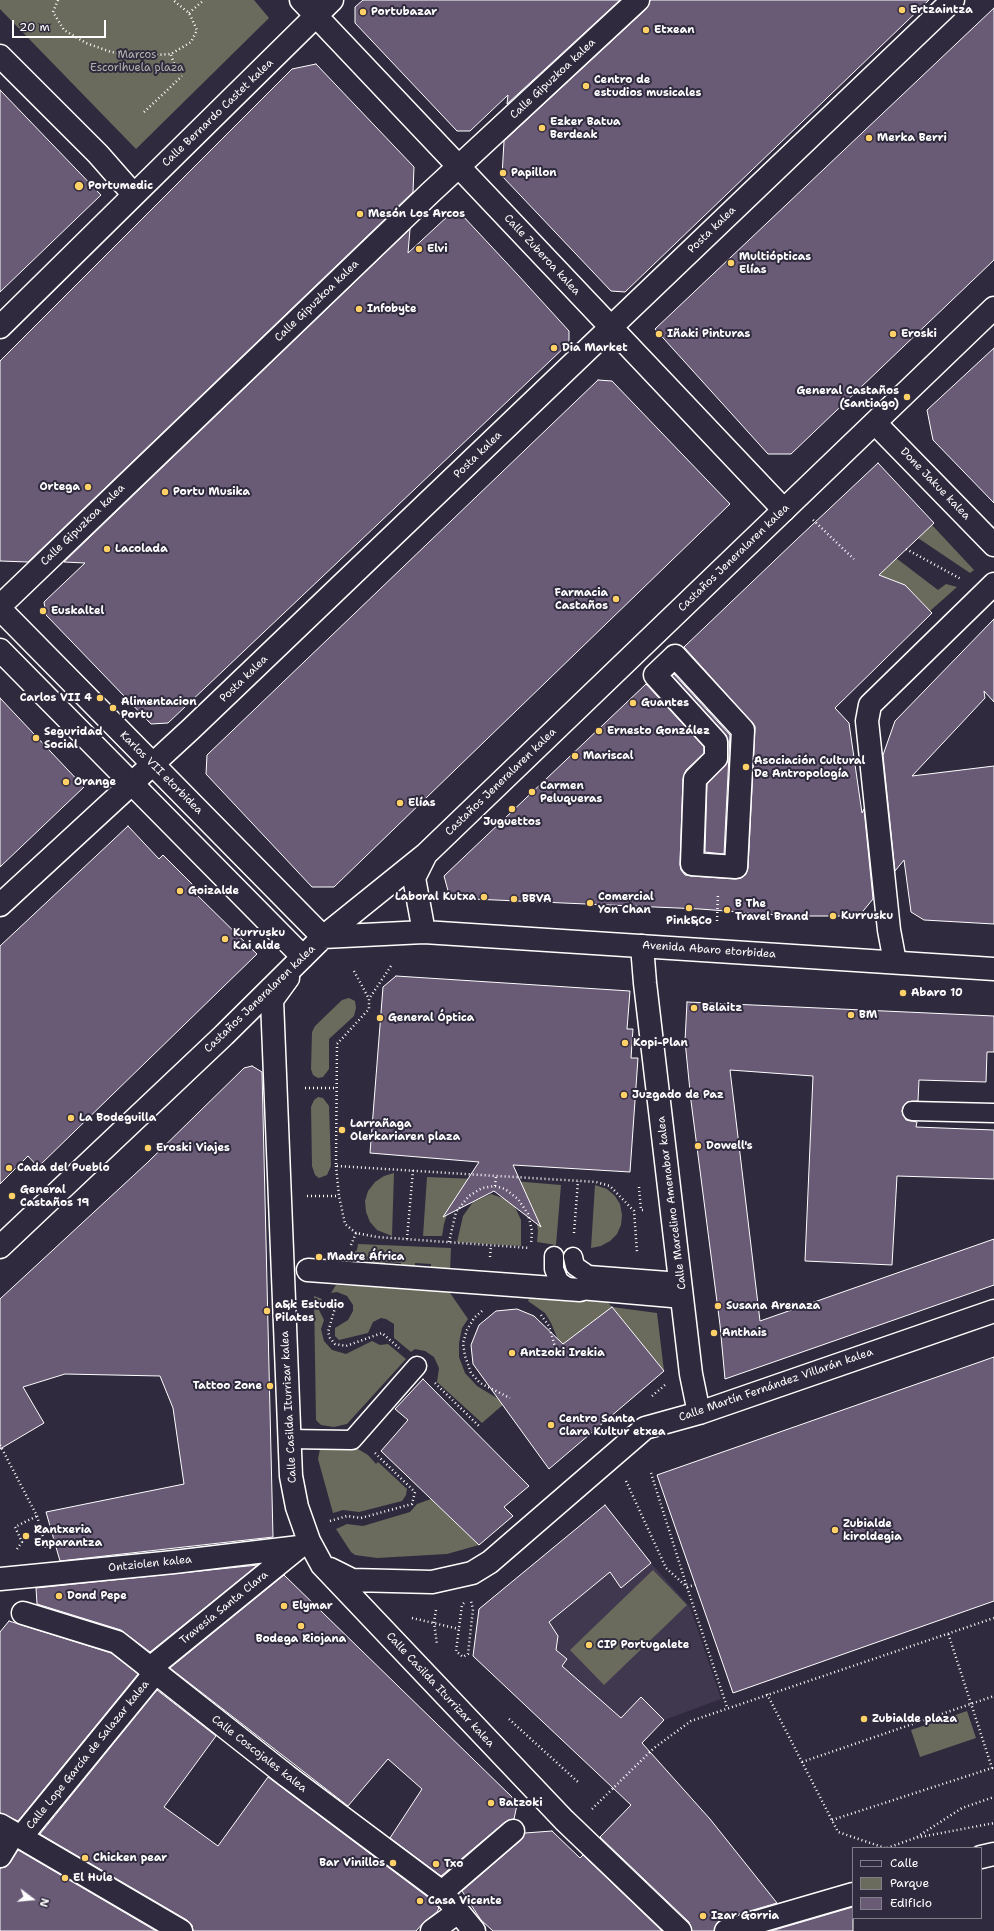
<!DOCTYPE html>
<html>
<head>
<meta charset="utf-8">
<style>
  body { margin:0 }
  #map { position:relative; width:994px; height:1931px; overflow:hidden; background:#2f2a3d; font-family:"Shantell Sans",sans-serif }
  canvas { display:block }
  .legend { position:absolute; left:852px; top:1847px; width:130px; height:72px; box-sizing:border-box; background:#2f2a3d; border:1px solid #827f8b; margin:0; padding:5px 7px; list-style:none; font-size:12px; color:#fff }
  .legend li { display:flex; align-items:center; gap:8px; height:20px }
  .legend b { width:20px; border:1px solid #827f8b }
  .north { position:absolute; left:12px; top:1879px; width:40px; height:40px; -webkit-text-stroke:3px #2f2a3d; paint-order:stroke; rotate:106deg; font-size:11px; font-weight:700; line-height:16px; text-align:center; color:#fff }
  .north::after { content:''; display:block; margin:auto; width:14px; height:18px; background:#fff; clip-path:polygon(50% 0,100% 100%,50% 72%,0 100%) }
  .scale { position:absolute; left:12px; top:20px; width:94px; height:18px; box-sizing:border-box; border:2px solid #fff; border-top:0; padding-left:5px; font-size:12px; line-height:14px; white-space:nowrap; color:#fff; -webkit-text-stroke:3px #2f2a3d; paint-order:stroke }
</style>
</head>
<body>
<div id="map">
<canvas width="994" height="1931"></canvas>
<ul class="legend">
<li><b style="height:5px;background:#2f2a3d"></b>Calle</li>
<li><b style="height:11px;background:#6a6b5c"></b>Parque</li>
<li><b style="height:11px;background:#695a76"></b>Edificio</li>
</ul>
<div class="north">N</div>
<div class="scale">20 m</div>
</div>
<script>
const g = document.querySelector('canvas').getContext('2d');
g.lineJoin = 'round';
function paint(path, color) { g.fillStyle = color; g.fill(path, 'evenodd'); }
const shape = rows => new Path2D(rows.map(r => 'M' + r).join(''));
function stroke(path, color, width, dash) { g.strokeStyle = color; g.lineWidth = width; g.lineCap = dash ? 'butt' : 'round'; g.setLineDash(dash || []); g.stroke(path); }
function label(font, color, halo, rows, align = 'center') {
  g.font = font + ' "Shantell Sans",sans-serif'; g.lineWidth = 4; g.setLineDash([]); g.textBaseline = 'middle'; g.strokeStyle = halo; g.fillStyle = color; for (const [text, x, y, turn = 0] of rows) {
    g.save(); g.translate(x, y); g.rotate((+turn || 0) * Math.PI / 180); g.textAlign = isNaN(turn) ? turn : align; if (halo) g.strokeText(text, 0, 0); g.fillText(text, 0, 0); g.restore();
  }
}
paint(shape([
  [605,1505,651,1563,690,1607,721,1699,664,1720,606,1781,473,1656,479,1609]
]), '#40384e');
paint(shape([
  [0,0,254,0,269,18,136,149,0,9],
  [932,525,974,570,970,573,918,538],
  [896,558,938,590,946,584,957,587,930,611,913,593,900,583,878,575],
  [349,998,355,1001,356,1008,354,1016,329,1039,329,1069,323,1077,318,1078,313,1075,311,1069,312,1032,315,1026,342,1000],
  [318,1097,323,1098,329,1106,331,1166,327,1175,319,1178,315,1175,312,1166,311,1107,314,1100],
  [394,1173,392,1236,377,1230,370,1222,366,1212,365,1201,368,1191,375,1182,384,1176],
  [427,1177,476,1179,457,1196,449,1208,444,1224,442,1236,423,1236],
  [513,1181,561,1185,556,1245,537,1242,538,1231,535,1213,529,1200],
  [595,1185,607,1189,615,1196,620,1204,622,1215,621,1225,617,1234,610,1241,601,1246,591,1248],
  [491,1194,505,1199,515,1207,521,1220,521,1246,457,1242,463,1216,473,1202],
  [358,1244,451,1248,450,1272,431,1271,431,1264,415,1263,415,1270,401,1269,401,1263,385,1262,385,1267,369,1266,369,1260,358,1259,357,1264,338,1263,339,1256,352,1254,357,1250],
  [336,1285,448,1290,468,1319,462,1328,459,1343,459,1357,465,1373,477,1386,505,1403,482,1423,437,1382,439,1368,434,1357,425,1351,415,1349,411,1352,394,1338,394,1324,386,1319,381,1318,373,1322,368,1333,339,1340,335,1336,335,1328,348,1320,353,1311,353,1305,347,1296,337,1292,331,1293],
  [531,1295,605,1299,612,1307,657,1313,664,1371,612,1307,563,1352,551,1323,545,1313,528,1301],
  [314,1296,322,1299,319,1310,324,1320,321,1329,324,1341,332,1350,346,1354,372,1341,380,1345,388,1344,406,1359,347,1424,334,1427,321,1425,316,1420],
  [320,1449,358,1449,368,1455,376,1464,378,1462,407,1489,406,1495,402,1501,359,1512,343,1510,333,1513,318,1459],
  [431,1499,479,1545,447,1554,377,1558,355,1555,351,1552,336,1529,347,1524,363,1526,410,1512,417,1504],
  [653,1570,687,1605,604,1685,570,1650],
  [967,1711,976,1738,920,1757,911,1730]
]), '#6a6b5c');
const building = shape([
  [363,0,620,0,507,104,508,95,470,131,457,131,355,23,355,7,363,0],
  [650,0,929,0,625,292,611,291,502,176,504,141,646,9,650,0],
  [994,8,994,260,791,454,768,454,655,329,994,8],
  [316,64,414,167,413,192,28,562,0,561,0,361,292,69,316,64],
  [0,90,101,195,0,292,0,90],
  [449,215,462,215,518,275,569,331,569,343,168,723,151,724,46,615,44,602,85,563,64,562,410,229,408,253,449,215],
  [994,348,994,503,933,440,927,410,994,348],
  [598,380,612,381,730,504,334,887,312,887,206,774,207,755,598,380],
  [878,463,934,523,879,575,905,585,932,613,835,708,849,723,862,813,864,809,873,899,859,916,790,916,700,909,450,898,444,876,646,684,704,747,704,753,686,770,683,779,680,864,681,870,685,875,691,876,735,879,741,878,746,874,748,868,755,726,684,647,795,541,878,463],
  [994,619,994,702,984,691,985,698,912,776,994,766,994,924,924,920,911,912,904,860,895,871,883,755,895,721,994,619],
  [674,674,730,735,724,854,705,852,707,784,727,763,728,741,725,734,672,676,674,674],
  [0,698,84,787,0,867,0,698],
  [128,826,159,859,163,855,194,886,191,889,257,954,38,1167,28,1156,0,1184,0,946,128,826],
  [396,976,630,991,627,1029,633,1029,631,1058,638,1058,630,1172,513,1165,541,1227,494,1191,443,1217,479,1162,370,1153,383,987,396,976],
  [687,1002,994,1016,994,1052,987,1052,986,1082,919,1080,918,1101,907,1102,902,1111,906,1120,917,1122,916,1127,994,1130,994,1179,897,1176,892,1265,805,1261,813,1076,730,1070,760,1321,994,1239,994,1285,725,1379,720,1325,691,1101,685,1041,687,1002],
  [252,1066,262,1072,273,1537,60,1561,46,1512,184,1484,173,1408,160,1376,65,1374,23,1387,44,1423,0,1449,0,1299,147,1163,244,1068,252,1066],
  [612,1307,664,1371,549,1469,473,1364,471,1345,479,1325,496,1311,517,1309,534,1316,563,1344,612,1307],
  [994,1357,994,1601,733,1693,657,1475,994,1357],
  [423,1379,529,1486,504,1507,513,1516,479,1545,381,1451,408,1420,395,1409,423,1379],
  [605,1505,651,1563,621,1588,610,1572,549,1622,558,1636,556,1650,567,1659,562,1666,621,1718,641,1697,664,1720,642,1743,710,1819,777,1903,722,1919,717,1923,714,1931,692,1931,689,1922,600,1837,631,1805,473,1656,479,1609,605,1505],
  [258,1565,150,1652,121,1630,37,1604,36,1588,258,1565],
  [284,1575,512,1797,517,1805,514,1819,505,1822,441,1876,390,1838,422,1789,388,1759,348,1806,170,1668,284,1575],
  [9,1621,111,1653,138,1674,18,1821,0,1813,0,1632,9,1621],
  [157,1690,216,1736,164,1807,218,1846,268,1777,433,1901,439,1908,437,1912,425,1921,416,1931,193,1931,192,1925,187,1920,40,1834,157,1690],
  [552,1831,580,1858,583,1855,662,1931,493,1931,481,1920,462,1891,521,1840,525,1833,552,1831],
  [18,1850,156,1931,0,1931,0,1868,6,1867,10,1863,18,1850],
  [853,1907,853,1931,771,1931,853,1907]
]);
paint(building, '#695a76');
stroke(building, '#fff', 1);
const service = shape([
  [912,1111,994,1113],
  [554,1256,554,1269,559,1281,569,1288,580,1290,683,1299],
  [573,1257,575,1266,588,1275,681,1282],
  [289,1439,352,1440,417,1366]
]);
const pedestrian = shape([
  [675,656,743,730,736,867,692,864,695,779,716,758,716,742,655,675,675,656],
  [308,1270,580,1290],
  [0,1579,174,1562,299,1547],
  [23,1613,117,1642,287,1776,442,1892,474,1931],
  [149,1669,299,1547],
  [0,1825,181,1931],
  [21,1837,155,1673],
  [0,1856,14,1833],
  [981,1857,994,1854],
  [442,1892,513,1831],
  [432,1931,458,1912],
  [726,1931,853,1894]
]);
const minor = shape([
  [301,0,784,510],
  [0,56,98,154,134,195],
  [0,327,332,0],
  [875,423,994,545],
  [0,606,430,193,638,0],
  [0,905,191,729,953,0],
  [642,946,645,983,691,1374,699,1413],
  [895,962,889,930,867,721,870,705,994,584],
  [288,978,272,1000,291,1476,297,1507,309,1541,322,1565,564,1820,680,1931],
  [330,1569,352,1580,432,1582,472,1573,490,1562,645,1428,699,1413,994,1311]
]);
const tertiary = shape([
  [0,609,323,937],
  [0,650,303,957],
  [424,932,414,878,425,856],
  [323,937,424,932,994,969],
  [0,1247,224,1035,323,937,426,854,994,308]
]);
stroke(service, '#fff', 21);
stroke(pedestrian, '#fff', 25);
stroke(minor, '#fff', 25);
stroke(tertiary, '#fff', 25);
stroke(shape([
  [58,0,53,12,64,30,86,43,111,52,140,56,171,54,191,42,197,30,189,13,173,0],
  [189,13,204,0],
  [171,55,176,69],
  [144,112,182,76],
  [813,520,854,559],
  [906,549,961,579],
  [717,921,718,893],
  [391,966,369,999,369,1009,337,1044,336,1166,596,1182,610,1186,634,1211,637,1252],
  [354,971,369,999],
  [305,1088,336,1088],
  [336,1166,339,1196,345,1224,356,1233,377,1237,530,1248],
  [495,1186,496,1176],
  [639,1187,641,1210,644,1210],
  [307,1196,339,1196],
  [574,1233,578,1181],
  [407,1239,413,1170],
  [449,1242,456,1212,469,1196,482,1188,495,1186,505,1189,518,1199,528,1214,532,1231,531,1244],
  [351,1245,356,1233],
  [490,1257,491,1245],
  [330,1300,335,1308,328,1332,330,1338,335,1344,346,1346,382,1333,399,1348],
  [482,1311,474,1318,467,1330,463,1343,465,1356,471,1373,480,1383,510,1398],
  [541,1315,549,1326,558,1357],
  [435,1383,479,1426],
  [652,1396,665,1385],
  [0,1445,37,1516,46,1548],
  [651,1473,687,1587,727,1707],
  [626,1481,666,1568,687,1587,695,1585],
  [330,1521,347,1516,361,1518,412,1504,415,1492,375,1453],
  [17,1549,22,1542,15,1527,37,1516],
  [464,1603,462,1605,456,1651,463,1657,468,1654,473,1609,471,1601],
  [436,1610,434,1622,437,1645],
  [412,1618,459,1629],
  [767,1694,838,1832,885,1848],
  [509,1719,578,1782],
  [802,1762,994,1696],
  [592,1809,654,1748,691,1721,994,1618],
  [832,1820,992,1768,948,1633],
  [917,1837,962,1808,994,1797],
  [887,1848,915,1838,994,1823]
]), '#fff', 2.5, [1, 3]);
stroke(service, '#2f2a3d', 18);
stroke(pedestrian, '#2f2a3d', 22);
stroke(minor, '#2f2a3d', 22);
stroke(tertiary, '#2f2a3d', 22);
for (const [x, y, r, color] of [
  [902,10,4,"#ffd166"],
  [363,12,4,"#ffd166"],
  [646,30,4,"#ffd166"],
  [586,86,4,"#ffd166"],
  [542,128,4,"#ffd166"],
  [869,138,4,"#ffd166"],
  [503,173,4,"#ffd166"],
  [79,186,5,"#ffd166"],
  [360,214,4,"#ffd166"],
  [419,249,4,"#ffd166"],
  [731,263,4,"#ffd166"],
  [359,309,4,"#ffd166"],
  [659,334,4,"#ffd166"],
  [893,334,4,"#ffd166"],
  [554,348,4,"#ffd166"],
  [907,397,4,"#ffd166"],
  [88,487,4,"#ffd166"],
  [165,492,4,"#ffd166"],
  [107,549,4,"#ffd166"],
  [616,599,4,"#ffd166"],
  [43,611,4,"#ffd166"],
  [100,698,4,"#ffd166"],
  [633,703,4,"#ffd166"],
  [113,708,4,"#ffd166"],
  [599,731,4,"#ffd166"],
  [36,738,4,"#ffd166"],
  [575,756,4,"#ffd166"],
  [746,767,4,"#ffd166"],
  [66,782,4,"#ffd166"],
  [532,792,4,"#ffd166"],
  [400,803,4,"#ffd166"],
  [512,809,4,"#ffd166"],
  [180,891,4,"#ffd166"],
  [484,897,4,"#ffd166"],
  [514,899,4,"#ffd166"],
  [590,903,4,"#ffd166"],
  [689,908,4,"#ffd166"],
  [727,910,4,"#ffd166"],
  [833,916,4,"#ffd166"],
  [225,939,4,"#ffd166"],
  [903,993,4,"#ffd166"],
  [694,1008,4,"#ffd166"],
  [851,1015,4,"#ffd166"],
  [380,1018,4,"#ffd166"],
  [625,1043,4,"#ffd166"],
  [624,1095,4,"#ffd166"],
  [71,1118,4,"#ffd166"],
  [342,1130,4,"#ffd166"],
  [698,1146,4,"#ffd166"],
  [148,1148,4,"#ffd166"],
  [9,1168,4,"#ffd166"],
  [12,1196,4,"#ffd166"],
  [319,1257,4,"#ffd166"],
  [718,1306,4,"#ffd166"],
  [267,1311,4,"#ffd166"],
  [714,1333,4,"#ffd166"],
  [512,1353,4,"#ffd166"],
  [270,1386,4,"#ffd166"],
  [551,1425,4,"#ffd166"],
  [835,1530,4,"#ffd166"],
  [26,1536,4,"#ffd166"],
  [59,1596,4,"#ffd166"],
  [284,1606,4,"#ffd166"],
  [301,1626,4,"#ffd166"],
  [589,1645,4,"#ffd166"],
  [864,1719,4,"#ffd166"],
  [491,1803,4,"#ffd166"],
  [85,1858,4,"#ffd166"],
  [393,1863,4,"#ffd166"],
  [436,1864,4,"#ffd166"],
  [65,1878,4,"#ffd166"],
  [420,1901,4,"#ffd166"],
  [703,1916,4,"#ffd166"]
]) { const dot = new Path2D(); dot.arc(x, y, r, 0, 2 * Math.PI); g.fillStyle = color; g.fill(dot); stroke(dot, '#2f2a3d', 1.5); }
label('bold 11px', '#fff', '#2f2a3d', [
  ["Ertzaintza",910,10],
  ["Portubazar",371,12],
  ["Etxean",654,30],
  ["Centro de",594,80],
  ["estudios musicales",594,93],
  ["Ezker Batua",550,122],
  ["Berdeak",550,135],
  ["Merka Berri",877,138],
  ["Papillon",511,173],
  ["Portumedic",88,186],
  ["Mesón Los Arcos",368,214],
  ["Elvi",427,249],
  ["Multiópticas",739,257],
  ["Elías",739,270],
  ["Infobyte",367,309],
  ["Iñaki Pinturas",667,334],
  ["Eroski",901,334],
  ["Dia Market",562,348],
  ["General Castaños",899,391,"right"],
  ["(Santiago)",899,404,"right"],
  ["Ortega",80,487,"right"],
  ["Portu Musika",173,492],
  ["Lacolada",115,549],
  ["Farmacia",608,593,"right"],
  ["Castaños",608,606,"right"],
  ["Euskaltel",51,611],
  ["Carlos VII 4",92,698,"right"],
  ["Alimentacion",121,702],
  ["Portu",121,715],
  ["Guantes",641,703],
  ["Ernesto González",607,731],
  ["Seguridad",44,732],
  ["Social",44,745],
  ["Mariscal",583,756],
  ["Asociación Cultural",754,761],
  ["De Antropología",754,774],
  ["Orange",74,782],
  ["Carmen",540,786],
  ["Peluqueras",540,799],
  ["Elías",408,803],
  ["Juguettos",512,822,"center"],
  ["Goizalde",188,891],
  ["Laboral Kutxa",476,897,"right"],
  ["Comercial",598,897],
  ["Yon Chan",598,910],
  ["BBVA",522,899],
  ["B The",735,904],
  ["Travel Brand",735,917],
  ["Kurrusku",841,916],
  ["Pink&Co",689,921,"center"],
  ["Kurrusku",233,933],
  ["Kai alde",233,946],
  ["Abaro 10",911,993],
  ["Belaitz",702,1008],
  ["BM",859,1015],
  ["General Óptica",388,1018],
  ["Kopi-Plan",633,1043],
  ["Juzgado de Paz",632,1095],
  ["La Bodeguilla",79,1118],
  ["Larrañaga",350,1124],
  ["Olerkariaren plaza",350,1137],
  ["Dowell's",706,1146],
  ["Eroski Viajes",156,1148],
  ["Cada del Pueblo",17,1168],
  ["General",20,1190],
  ["Castaños 19",20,1203],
  ["Madre África",327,1257],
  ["a&k Estudio",275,1305],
  ["Pilates",275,1318],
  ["Susana Arenaza",726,1306],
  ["Anthais",722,1333],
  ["Antzoki Irekia",520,1353],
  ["Tattoo Zone",262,1386,"right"],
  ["Centro Santa",559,1419],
  ["Clara Kultur etxea",559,1432],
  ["Zubialde",843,1524],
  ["kiroldegia",843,1537],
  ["Rantxeria",34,1530],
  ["Enparantza",34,1543],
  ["Dond Pepe",67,1596],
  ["Elymar",292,1606],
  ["Bodega Riojana",301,1639,"center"],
  ["CIP Portugalete",597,1645],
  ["Zubialde plaza",872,1719],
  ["Batzoki",499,1803],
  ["Chicken pear",93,1858],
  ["Bar Vinillos",385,1863,"right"],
  ["Txo",444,1864],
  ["El Hule",73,1878],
  ["Casa Vicente",428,1901],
  ["Izar Gorria",711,1916]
], 'left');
label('11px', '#b4b5ae', '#2f2a3d', [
  ["Marcos",137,55],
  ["Escorihuela plaza",137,68]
]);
label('11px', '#fff', '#2f2a3d', [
  ["Calle Gipuzkoa kalea",553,79,-43],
  ["Calle Bernardo Castet kalea",218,113,-44],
  ["Posta kalea",712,230,-44],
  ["Calle Zuberoa kalea",542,255,47],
  ["Calle Gipuzkoa kalea",317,301,-44],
  ["Posta kalea",478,455,-44],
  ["Done Jakue kalea",935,484,46],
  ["Calle Gipuzkoa kalea",83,525,-44],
  ["Castaños Jeneralaren kalea",734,558,-44],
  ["Posta kalea",244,679,-44],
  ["Karlos VII etorbidea",161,773,45],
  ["Castaños Jeneralaren kalea",501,782,-44],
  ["Avenida Abaro etorbidea",709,950,4],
  ["Castaños Jeneralaren kalea",260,999,-44],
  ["Calle Marcelino Amenabar kalea",672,1203,-97],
  ["Calle Martín Fernández Villarán kalea",776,1385,-19],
  ["Calle Casilda Iturrizar kalea",289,1407,-93],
  ["Ontziolen kalea",150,1564,-6],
  ["Travesía Santa Clara",224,1608,-39],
  ["Calle Casilda Iturrizar kalea",440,1690,47],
  ["Calle Coscojales kalea",259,1754,38],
  ["Calle Lope García de Salazar kalea",88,1755,-51]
]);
</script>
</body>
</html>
